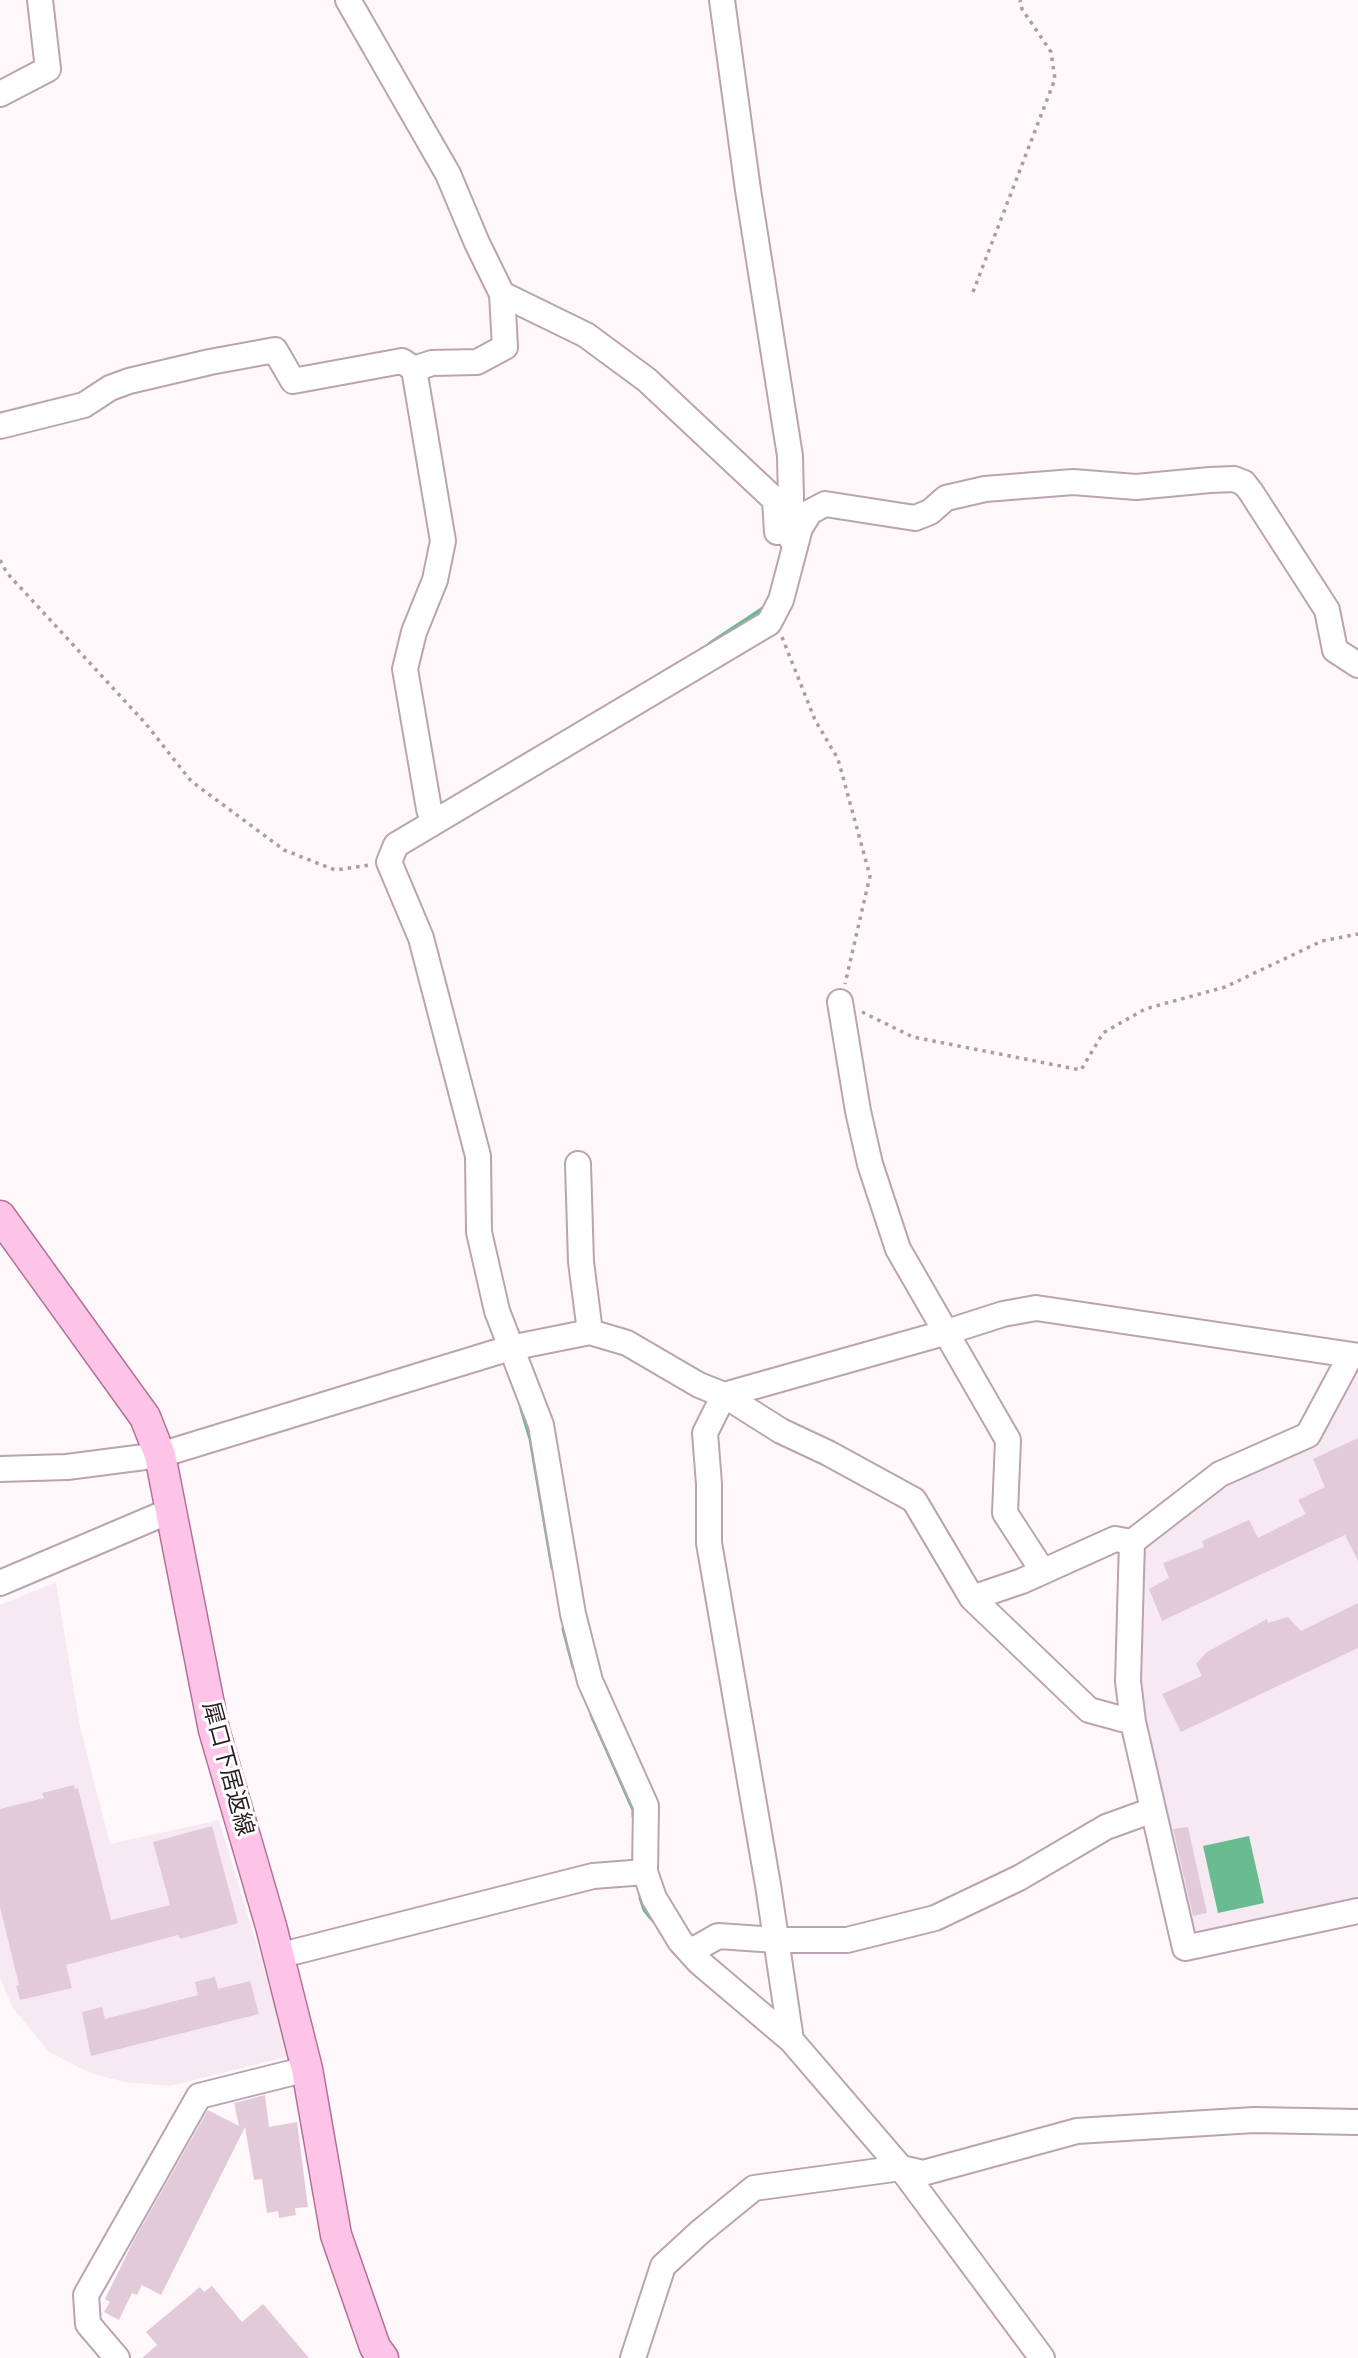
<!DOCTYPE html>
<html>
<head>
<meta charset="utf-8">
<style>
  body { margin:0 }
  canvas { display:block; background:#fef8fb }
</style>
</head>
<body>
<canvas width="1358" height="2358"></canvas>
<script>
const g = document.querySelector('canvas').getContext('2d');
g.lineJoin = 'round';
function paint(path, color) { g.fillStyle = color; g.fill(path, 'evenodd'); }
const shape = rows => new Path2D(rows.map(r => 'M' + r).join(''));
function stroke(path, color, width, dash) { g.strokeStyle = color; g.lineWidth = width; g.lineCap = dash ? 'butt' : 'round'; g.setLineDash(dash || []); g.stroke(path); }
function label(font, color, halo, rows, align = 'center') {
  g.font = font + ' "Space Grotesk","Noto Sans JP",sans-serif'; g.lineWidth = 6; g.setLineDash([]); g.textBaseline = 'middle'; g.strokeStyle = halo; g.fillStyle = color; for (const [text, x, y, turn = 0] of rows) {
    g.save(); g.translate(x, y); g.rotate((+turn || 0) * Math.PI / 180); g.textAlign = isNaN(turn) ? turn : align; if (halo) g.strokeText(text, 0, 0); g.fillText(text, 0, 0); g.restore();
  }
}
paint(shape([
  [1358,1369,1358,1899,1195,1939,1187,1932,1137,1682,1142,1545,1218,1485,1321,1438,1352,1372],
  [56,1582,79,1722,110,1844,219,1820,290,2056,170,2086,124,2082,90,2073,49,2052,13,2008,0,1978,0,1605]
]), '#f7e9f1');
paint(shape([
  [1249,1836,1264,1903,1218,1913,1203,1846]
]), '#69bc8f');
stroke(shape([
  [710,644,766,607],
  [522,1409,531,1439,553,1568],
  [564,1629,574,1667],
  [592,1715,634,1810,634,1816],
  [641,1898,645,1910,655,1922]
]), '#69bc8f', 5);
paint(shape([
  [1358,1438,1358,1561,1345,1535,1162,1621,1149,1589,1169,1578,1163,1563,1204,1547,1202,1541,1249,1520,1258,1538,1306,1514,1298,1500,1325,1487,1313,1459],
  [1358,1603,1358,1648,1181,1732,1162,1694,1202,1676,1196,1664,1207,1652,1267,1619,1268,1623,1288,1617,1301,1631],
  [74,1785,75,1789,78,1788,111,1920,170,1905,153,1842,212,1826,238,1923,180,1939,178,1935,66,1965,72,1988,20,2000,16,1986,19,1985,0,1907,0,1809,44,1798,42,1793],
  [1188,1827,1207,1913,1193,1916,1173,1829],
  [215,1977,218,1989,250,1981,259,2014,91,2056,82,2012,102,2007,105,2019,198,1995,195,1982],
  [265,2095,269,2127,297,2122,308,2207,295,2208,296,2215,279,2218,278,2211,267,2213,262,2179,254,2180,245,2127,161,2295,142,2285,137,2295,132,2293,119,2320,104,2312,110,2302,105,2299,134,2240,208,2110,239,2126,234,2103],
  [212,2286,242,2322,263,2304,309,2358,142,2358,157,2345,146,2332,200,2287,204,2292]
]), '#e3cad8');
const minor = shape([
  [348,0,448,174,477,243,502,294,505,347,477,362,432,363,414,369],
  [722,0,748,190,790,456,792,540],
  [0,94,48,69,40,0],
  [502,294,586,335,647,380,775,500,777,532],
  [0,426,84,405,110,388,129,381,210,362,275,350,293,381,402,361,414,369,443,541,435,580,414,632,405,669,429,809,433,822],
  [840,1002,858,1111,870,1164,898,1249,1008,1440,1005,1513,1042,1570],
  [578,1164,581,1262,590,1332],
  [1351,1355,1308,1435,1220,1474,1132,1542,1128,1681,1133,1722,1185,1948,1358,1911],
  [0,1469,67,1467,160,1455,510,1348,590,1332,627,1343,699,1385,724,1395,944,1333,1003,1314,1036,1308,1358,1356],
  [0,1583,172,1510],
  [972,1598,1022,1581,1115,1539,1132,1542],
  [645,1872,654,1898,680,1941,699,1962,791,2040],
  [690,1952,718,1936,776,1940,847,1940,935,1918,1019,1878,1106,1827,1153,1810],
  [278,1956,593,1876,645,1872,646,1806,590,1681,573,1614,541,1425,497,1311,479,1232,478,1156,421,938,389,862,396,845,769,623,781,600,800,528,810,512,825,504,915,518,930,512,946,498,985,489,1073,482,1136,487,1210,480,1234,479,1244,483,1251,492,1327,610,1335,650,1358,665],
  [117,2358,88,2324,86,2295,199,2096,307,2069],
  [633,2358,663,2266,700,2232,754,2188,901,2168,923,2173,1077,2131,1254,2120,1358,2122],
  [1042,2358,901,2168,791,2040,768,1885,709,1543,709,1484,705,1433,724,1395,781,1431,828,1453,914,1500,972,1598,1089,1710,1133,1722]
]);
const major = shape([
  [0,1216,145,1417,160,1455,214,1730,271,1926,307,2069,336,2235,375,2347,383,2358]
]);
stroke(minor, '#bba3b1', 28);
stroke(major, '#b27098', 33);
stroke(shape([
  [973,292,1055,79,1051,52,1022,9,1020,0],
  [0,560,7,573,146,724,191,781,284,850,335,870,370,865],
  [782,637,815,720,838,759,870,876,845,984],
  [862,1012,913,1037,1081,1070,1103,1033,1145,1009,1225,987,1322,941,1358,934]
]), '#a79fa3', 3.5, [3.5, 5]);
stroke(minor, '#fff', 24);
stroke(major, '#fec4e8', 30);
label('23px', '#261d22', '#fff', [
  ["犀口下居返線",227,1769,75]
]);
</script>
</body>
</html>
